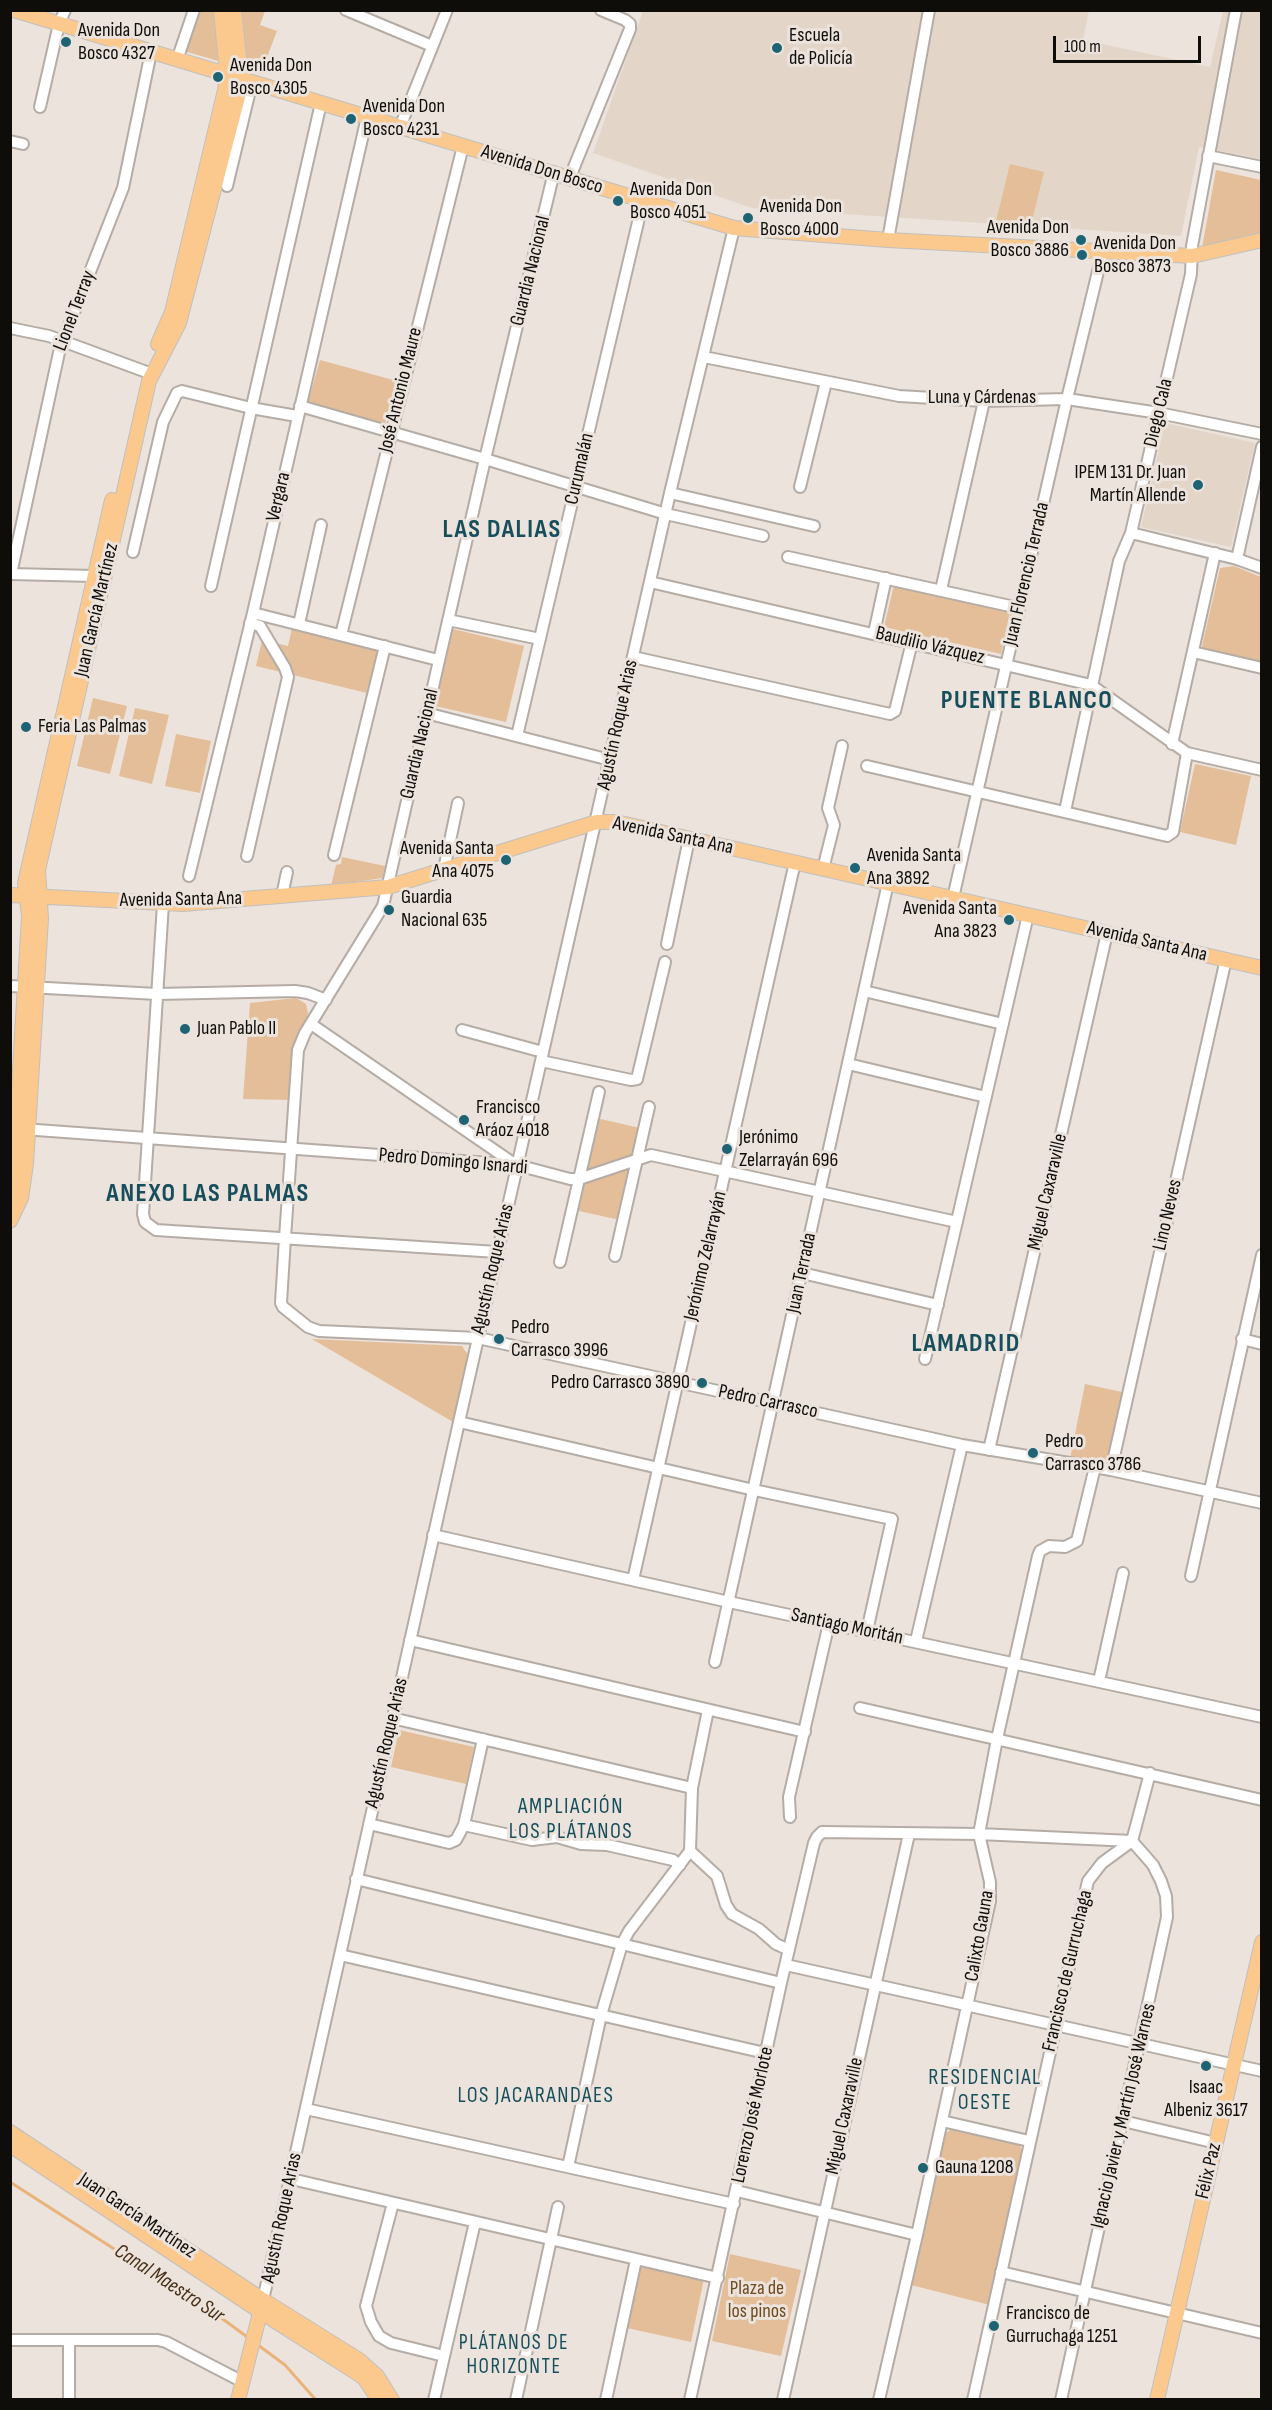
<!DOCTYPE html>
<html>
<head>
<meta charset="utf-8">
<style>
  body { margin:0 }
  #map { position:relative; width:1272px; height:2410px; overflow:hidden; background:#ebe3dc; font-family:"Sofia Sans Condensed",sans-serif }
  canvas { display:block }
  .frame { position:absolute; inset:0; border:12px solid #0f0d0a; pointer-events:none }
  .scale { position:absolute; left:1053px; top:36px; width:148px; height:27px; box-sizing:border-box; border:3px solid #0f0d0a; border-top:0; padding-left:8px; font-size:18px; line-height:21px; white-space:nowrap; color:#0f0d0a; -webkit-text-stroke:4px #ebe3dc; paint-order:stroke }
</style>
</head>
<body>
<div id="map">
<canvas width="1272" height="2410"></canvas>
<div class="frame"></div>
<div class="scale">100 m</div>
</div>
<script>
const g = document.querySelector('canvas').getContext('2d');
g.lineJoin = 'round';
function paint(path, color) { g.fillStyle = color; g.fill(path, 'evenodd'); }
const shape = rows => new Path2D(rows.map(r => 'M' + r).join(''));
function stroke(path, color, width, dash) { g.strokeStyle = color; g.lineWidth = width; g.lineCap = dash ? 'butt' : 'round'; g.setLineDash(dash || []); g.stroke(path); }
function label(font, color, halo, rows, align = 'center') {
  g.font = font + ' "Sofia Sans Condensed",sans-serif'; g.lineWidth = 6; g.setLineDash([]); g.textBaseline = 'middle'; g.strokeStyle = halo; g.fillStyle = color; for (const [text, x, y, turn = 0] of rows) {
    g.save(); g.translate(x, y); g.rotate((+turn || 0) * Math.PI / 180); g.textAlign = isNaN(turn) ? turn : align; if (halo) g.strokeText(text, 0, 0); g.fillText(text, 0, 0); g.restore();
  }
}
paint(shape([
  [643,11,1089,11,1083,40,1210,67,1223,11,1261,11,1261,159,1199,147,1181,236,752,208,593,153],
  [1165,423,1255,443,1231,547,1141,527]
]), '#e3d6c9');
paint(shape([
  [199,11,219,11,225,63,184,51],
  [232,11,265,11,260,25,277,31,261,73,240,67],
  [1010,164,1044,172,1030,229,996,221],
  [1216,170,1261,180,1261,234,1202,248],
  [320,360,397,381,385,424,308,402],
  [1234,566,1261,577,1261,666,1206,653,1202,646,1220,568],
  [894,585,1010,612,1001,654,884,627],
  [292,628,382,650,371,694,256,666,262,640,288,646],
  [453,629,524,646,506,722,435,706],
  [93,698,127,706,110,774,77,766],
  [135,708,169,715,152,784,119,776],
  [176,734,211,741,200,793,165,786],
  [1195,764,1251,776,1236,845,1180,832],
  [342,857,385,866,382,878,331,886,336,865,341,864],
  [296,998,306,1004,308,1013,306,1024,294,1046,291,1100,243,1099,250,1003],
  [596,1118,640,1128,634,1155,583,1173],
  [630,1168,620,1220,574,1210,582,1183],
  [312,1339,462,1346,468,1355,453,1422],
  [1085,1384,1122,1392,1107,1465,1070,1459],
  [399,1730,474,1747,466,1784,391,1767],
  [955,2128,1019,2144,1024,2154,990,2305,911,2285,945,2133],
  [730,2254,801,2270,781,2356,712,2341],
  [641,2267,704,2279,691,2342,627,2328]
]), '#e4be98');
stroke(shape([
  [10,2182,220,2317,250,2339],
  [258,2345,285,2365,316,2400]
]), '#eab379', 3);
const minor = shape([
  [346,10,432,46],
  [177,60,194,10],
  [40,107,59,24,65,10],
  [400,127,447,10],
  [10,141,23,144],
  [1208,156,1262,167],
  [554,172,485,459,383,906,305,1033,298,1050,285,1238,281,1303,283,1307,308,1327,319,1331,478,1338,962,1445,1111,1470,1262,1503],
  [570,177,630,29,630,24,625,20,601,10],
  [227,186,252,82],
  [888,240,929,10],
  [10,328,49,336,152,374],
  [704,357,899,396,984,401,1067,399,1159,413,1262,434],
  [300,406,485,459,666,514,763,536],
  [800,487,826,382],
  [670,493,814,526],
  [1131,533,1237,559,1262,568],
  [133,552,163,422,177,393,182,391,251,408,297,416],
  [788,557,1019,608],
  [1237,559,1262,447],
  [10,574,95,576],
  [11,574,60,348,123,188,151,52],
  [650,582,1091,685,1187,753,1262,770],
  [211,586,321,103],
  [941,590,984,401],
  [253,613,438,660],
  [448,620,540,639],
  [299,624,321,525],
  [874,633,886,578],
  [341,635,463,146],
  [1193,652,1262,668],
  [633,657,890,714,895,711,912,642],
  [426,713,610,760],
  [517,736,643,201],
  [1172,744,1215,553],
  [867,766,1167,836,1173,832,1187,753],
  [1065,811,1119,561,1131,533,1191,274,1192,246,1236,10],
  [334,855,385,646],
  [247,856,288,677,285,668,260,626,250,623],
  [444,869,458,803],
  [823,869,834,825,828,808,842,746],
  [189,876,253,613,367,117],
  [282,896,287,872],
  [953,898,1067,399,1103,251],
  [163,904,143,1214,145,1222,156,1230,497,1252],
  [667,944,689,839],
  [10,986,157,994,295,991,308,993,326,1000],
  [864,991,1003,1024],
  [311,1024,516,1165],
  [462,1030,543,1052],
  [541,1061,631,1080,637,1079,665,962],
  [848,1064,986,1097],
  [23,1129,517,1165,570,1179,579,1179,651,1155,957,1222],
  [615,1256,649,1107],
  [560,1262,599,1092],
  [802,1273,938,1305],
  [1242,1339,1262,1344],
  [925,1359,1028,915],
  [459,1422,754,1490,892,1519,867,1631],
  [989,1450,1107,933],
  [1111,1470,1226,959],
  [433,1535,729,1602,1262,1717],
  [1191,1576,1262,1255],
  [633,1580,795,862],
  [410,1640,805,1732],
  [916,1641,962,1445],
  [715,1662,888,883],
  [1099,1681,1123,1573],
  [860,1708,1262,1800],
  [392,1718,692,1788],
  [790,1817,789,1797,829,1623],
  [369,1824,449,1843,456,1840,464,1825,532,1840,557,1837,581,1844,607,1845,673,1860,680,1865],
  [464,1825,483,1739],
  [690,1851,717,1876,726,1905,732,1914,759,1929,776,1944,789,1950],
  [356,1879,781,1983],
  [340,1955,765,2053],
  [786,1965,1262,2071],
  [306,2109,734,2204],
  [942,2121,1029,2141],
  [1123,2121,1216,2143],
  [568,2167,601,2015,622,1944,629,1931,690,1851,692,1788,708,1710],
  [300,2181,718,2278],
  [737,2191,917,2235],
  [393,2203,366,2306,371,2322,379,2336,391,2343,444,2356],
  [1001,2272,1262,2333],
  [263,2300,459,1422,670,493,734,228],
  [10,2340,158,2340,166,2342,243,2382],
  [69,2340,69,2400],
  [434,2400,475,2222],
  [516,2400,558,2207],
  [606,2400,636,2260],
  [690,2400,781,1983,814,1843,817,1837,822,1832,979,1834,1132,1841],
  [783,2400,909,1834],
  [879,2400,917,2235,990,1901,990,1882,979,1834,997,1739,1038,1556,1040,1551,1049,1546,1065,1547,1077,1541,1095,1467],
  [973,2400,1088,1881,1102,1863,1132,1841,1150,1773],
  [1061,2400,1167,1917,1166,1896,1161,1881,1153,1865,1132,1841]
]);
const major = shape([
  [14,10,734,228,888,240,1192,256,1262,240],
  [158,344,172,312,225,90,227,74,221,10],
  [10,895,183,904,388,887,597,822,616,822,1262,968],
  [10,1195,14,1172,29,916,25,883,112,500],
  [10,1221,21,1198,26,1164,41,919,38,870,149,381,179,323,239,93,240,67,234,10],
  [10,2132,263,2300,359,2360,377,2376,392,2400],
  [10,2145,261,2312,357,2373,364,2378,379,2400],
  [238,2400,262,2305],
  [1157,2400,1262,1942]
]);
stroke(minor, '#b4aca5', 14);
stroke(major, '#c1c0bf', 16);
stroke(minor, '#fff', 10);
stroke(major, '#fbc98e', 14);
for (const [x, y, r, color] of [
  [66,42,6,"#1d6374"],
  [777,48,6,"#1d6374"],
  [218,77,6,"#1d6374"],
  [351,119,6,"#1d6374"],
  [618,201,6,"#1d6374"],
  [748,218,6,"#1d6374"],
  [1081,240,6,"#1d6374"],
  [1082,255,6,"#1d6374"],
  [1198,485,6,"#1d6374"],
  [26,727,6,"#1d6374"],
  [506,860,6,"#1d6374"],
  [855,868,6,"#1d6374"],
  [389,910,6,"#1d6374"],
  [1009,920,6,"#1d6374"],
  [185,1029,6,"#1d6374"],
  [464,1120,6,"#1d6374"],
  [727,1149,6,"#1d6374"],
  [499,1339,6,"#1d6374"],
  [702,1383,6,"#1d6374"],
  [1033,1453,6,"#1d6374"],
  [1206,2066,6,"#1d6374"],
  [923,2168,6,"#1d6374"],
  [994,2326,6,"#1d6374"]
]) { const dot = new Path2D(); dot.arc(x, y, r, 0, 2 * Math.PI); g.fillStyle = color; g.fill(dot); stroke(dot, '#ebe3dc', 2); }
label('20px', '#0f0d0a', '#ebe3dc', [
  ["Avenida Don",78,31],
  ["Bosco 4327",78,54],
  ["Escuela",789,36],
  ["de Policía",789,59],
  ["Avenida Don",230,66],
  ["Bosco 4305",230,89],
  ["Avenida Don",363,107],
  ["Bosco 4231",363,130],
  ["Avenida Don",630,190],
  ["Bosco 4051",630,213],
  ["Avenida Don",760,207],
  ["Bosco 4000",760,230],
  ["Avenida Don",1069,228,"right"],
  ["Bosco 3886",1069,251,"right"],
  ["Avenida Don",1094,244],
  ["Bosco 3873",1094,267],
  ["IPEM 131 Dr. Juan",1186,473,"right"],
  ["Martín Allende",1186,496,"right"],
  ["Feria Las Palmas",38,727],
  ["Avenida Santa",494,849,"right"],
  ["Ana 4075",494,872,"right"],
  ["Avenida Santa",867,856],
  ["Ana 3892",867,879],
  ["Guardia",401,898],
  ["Nacional 635",401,921],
  ["Avenida Santa",997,909,"right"],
  ["Ana 3823",997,932,"right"],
  ["Juan Pablo II",197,1029],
  ["Francisco",476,1108],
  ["Aráoz 4018",476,1131],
  ["Jerónimo",739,1138],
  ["Zelarrayán 696",739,1161],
  ["Pedro",511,1328],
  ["Carrasco 3996",511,1351],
  ["Pedro Carrasco 3890",690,1383,"right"],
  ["Pedro",1045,1442],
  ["Carrasco 3786",1045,1465],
  ["Isaac",1206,2088,"center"],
  ["Albeniz 3617",1206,2111,"center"],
  ["Gauna 1208",935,2168],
  ["Francisco de",1006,2314],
  ["Gurruchaga 1251",1006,2337]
], 'left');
label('20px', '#0f0d0a', '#ebe3dc', [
  ["Avenida Don Bosco",542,170,17],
  ["Guardia Nacional",531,271,-76],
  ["Lionel Terray",75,311,-69],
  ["José Antonio Maure",401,390,-76],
  ["Luna y Cárdenas",982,398],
  ["Diego Cala",1159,413,-77],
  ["Curumalán",580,469,-77],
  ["Vergara",279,497,-77],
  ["Juan Florencio Terrada",1027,574,-77],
  ["Juan García Martínez",97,610,-77],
  ["Baudilio Vázquez",930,646,13],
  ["Agustín Roque Arias",618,725,-78],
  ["Guardia Nacional",420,744,-77],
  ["Avenida Santa Ana",673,836,12],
  ["Avenida Santa Ana",181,900,-1],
  ["Avenida Santa Ana",1147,942,13],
  ["Pedro Domingo Isnardi",453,1162,5],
  ["Miguel Caxaraville",1048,1192,-77],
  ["Lino Neves",1168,1215,-77],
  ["Jerónimo Zelarrayán",706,1256,-77],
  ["Agustín Roque Arias",493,1269,-77],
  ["Juan Terrada",802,1273,-78],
  ["Pedro Carrasco",768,1402,12],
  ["Santiago Moritán",847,1627,12],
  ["Agustín Roque Arias",387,1743,-77],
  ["Calixto Gauna",980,1936,-80],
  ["Francisco de Gurruchaga",1068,1971,-77],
  ["Lorenzo José Morlote",753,2115,-78],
  ["Miguel Caxaraville",845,2116,-78],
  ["Ignacio Javier y Martín José Warnes",1124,2116,-77],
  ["Félix Paz",1209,2171,-77],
  ["Juan García Martínez",137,2216,34],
  ["Agustín Roque Arias",282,2218,-78]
]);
label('20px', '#6f4a1f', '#ebe3dc', [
  ["Plaza de",757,2289],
  ["los pinos",757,2312]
]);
label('italic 21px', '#462f15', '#ebe3dc', [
  ["Canal Maestro Sur",169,2284,33]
]);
g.letterSpacing = '1.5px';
label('21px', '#174e5b', '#ebe3dc', [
  ["PLÁTANOS DE",514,2344],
  ["HORIZONTE",514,2368]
]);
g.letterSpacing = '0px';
g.letterSpacing = '1.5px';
label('22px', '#174e5b', '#ebe3dc', [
  ["AMPLIACIÓN",571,1807],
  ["LOS PLÁTANOS",571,1832],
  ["RESIDENCIAL",985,2078],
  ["OESTE",985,2103],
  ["LOS JACARANDAES",536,2096]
]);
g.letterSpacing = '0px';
g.letterSpacing = '1.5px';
label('bold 26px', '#174e5b', '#ebe3dc', [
  ["LAS DALIAS",502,530],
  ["PUENTE BLANCO",1027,701],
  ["ANEXO LAS PALMAS",208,1194],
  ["LAMADRID",966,1344]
]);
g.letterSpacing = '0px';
</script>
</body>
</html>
